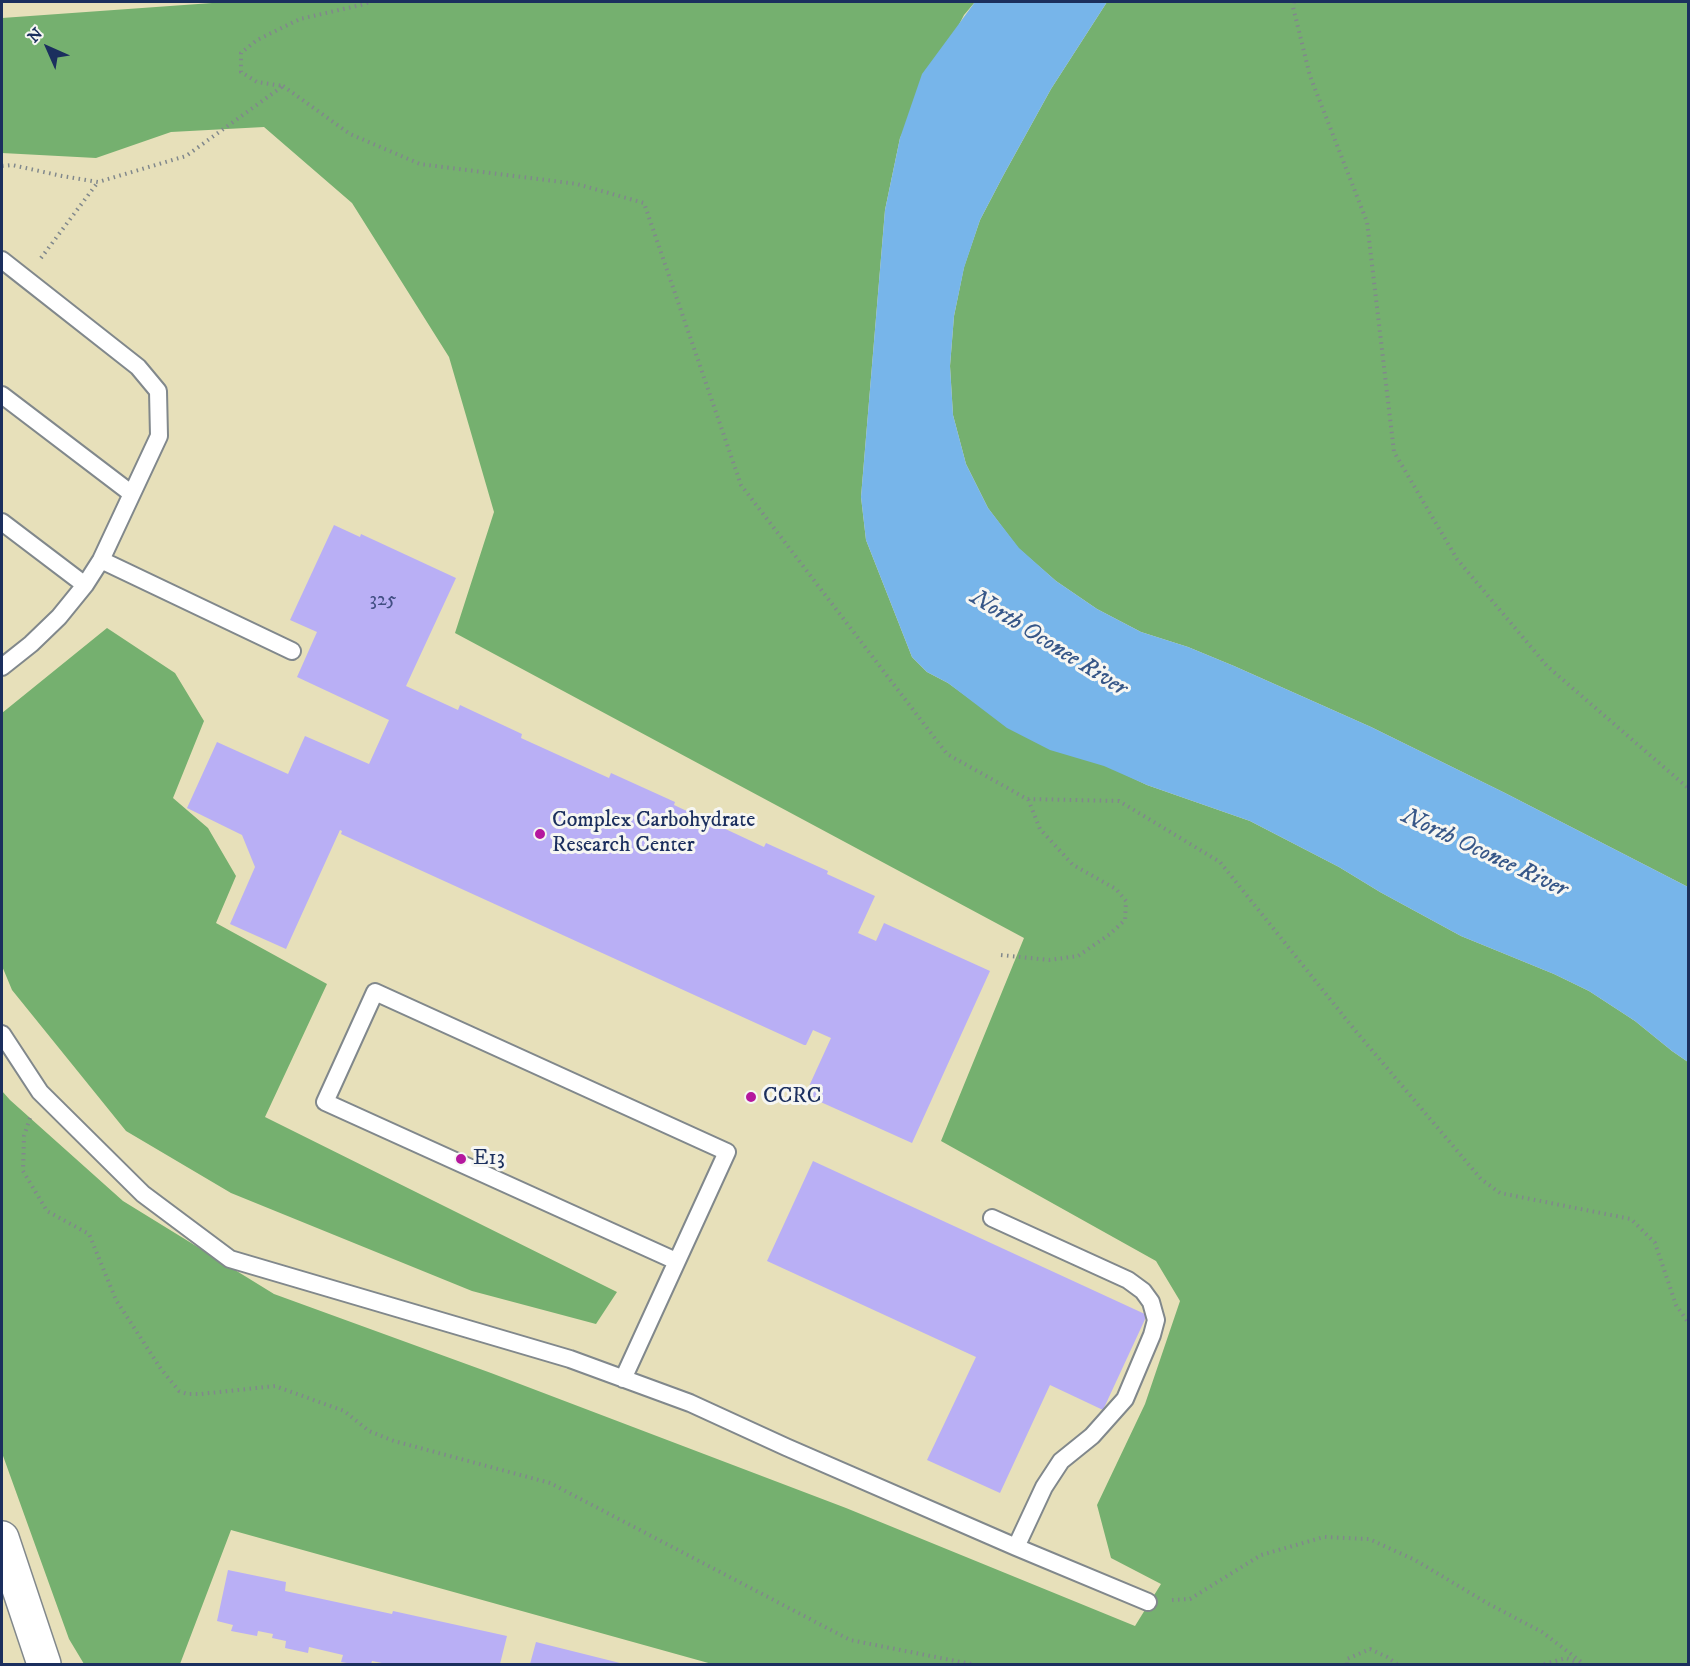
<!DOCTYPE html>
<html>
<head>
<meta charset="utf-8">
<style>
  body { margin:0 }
  #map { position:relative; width:1690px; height:1666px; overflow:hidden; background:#e7e0ba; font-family:"IM FELL DW Pica",serif }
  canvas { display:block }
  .frame { position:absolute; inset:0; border:3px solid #1b2f5e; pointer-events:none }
  .north { position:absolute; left:18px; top:18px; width:60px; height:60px; -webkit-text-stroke:4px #f6f6f2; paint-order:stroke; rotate:315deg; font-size:16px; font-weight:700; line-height:24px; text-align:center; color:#1b2f5e }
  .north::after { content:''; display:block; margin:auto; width:21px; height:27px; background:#1b2f5e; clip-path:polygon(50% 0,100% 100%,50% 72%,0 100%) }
</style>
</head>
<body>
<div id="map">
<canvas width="1690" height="1666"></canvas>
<div class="frame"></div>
<div class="north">N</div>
</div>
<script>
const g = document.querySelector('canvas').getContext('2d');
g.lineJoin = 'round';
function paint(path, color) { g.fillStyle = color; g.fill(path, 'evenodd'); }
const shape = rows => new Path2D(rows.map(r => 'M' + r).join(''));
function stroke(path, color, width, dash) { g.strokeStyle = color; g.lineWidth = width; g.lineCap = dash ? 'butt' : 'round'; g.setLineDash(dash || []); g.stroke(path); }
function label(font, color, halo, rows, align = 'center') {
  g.font = font + ' "IM FELL DW Pica",serif'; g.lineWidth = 6; g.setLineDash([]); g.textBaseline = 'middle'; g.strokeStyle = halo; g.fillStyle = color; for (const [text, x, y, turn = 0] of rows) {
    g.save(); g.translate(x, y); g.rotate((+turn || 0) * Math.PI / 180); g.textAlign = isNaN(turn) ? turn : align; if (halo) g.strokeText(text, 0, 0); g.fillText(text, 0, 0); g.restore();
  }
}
paint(shape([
  [226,2,975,2,964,15,900,138,885,210,861,497,866,540,912,657,927,672,948,683,977,704,1147,785,1250,821,1339,867,1380,892,1461,936,1554,974,1589,991,1635,1021,1672,1051,1688,1062,1688,1664,712,1664,231,1530,180,1664,84,1664,69,1639,2,1453,2,1091,10,1100,123,1201,274,1294,491,1373,846,1508,1135,1626,1161,1584,1111,1558,1097,1505,1145,1404,1180,1301,1156,1261,941,1141,1024,938,455,633,494,512,449,357,352,203,264,127,171,132,96,158,2,153,2,18],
  [1107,2,1688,2,1688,887,1505,793,1371,727,1234,666,1188,647,1141,632,1097,609,1056,581,1018,548,988,508,966,464,953,415,950,366,954,316,964,267,980,220,1003,176,1051,89],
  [107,628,175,673,204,721,173,798,208,828,236,876,216,923,327,984,265,1117,617,1292,596,1324,472,1291,231,1193,126,1131,12,990,2,966,2,713]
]), '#75b06f');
paint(shape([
  [975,2,1107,2,1051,89,1003,176,980,220,964,268,954,316,950,366,953,415,966,464,988,508,1019,548,1056,581,1097,609,1141,632,1188,647,1234,666,1371,727,1505,793,1688,887,1688,1062,1672,1051,1635,1021,1589,991,1554,974,1461,936,1380,892,1339,867,1250,821,1147,785,1104,766,1050,750,1007,728,948,683,927,672,912,657,866,540,861,497,885,210,900,138,922,74]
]), '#77b5ea');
paint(shape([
  [334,525,360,537,361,534,456,578,406,686,458,710,460,705,522,734,521,738,609,778,611,773,675,802,674,805,764,847,766,843,828,871,827,874,875,896,858,933,876,941,884,923,990,971,912,1143,805,1095,831,1038,813,1030,806,1045,804,1045,341,834,342,831,340,830,286,949,230,924,255,867,242,835,187,808,217,742,288,774,305,736,369,764,389,720,297,677,317,632,290,620],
  [813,1161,1147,1315,1103,1410,1050,1385,1000,1493,927,1460,976,1357,767,1261],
  [228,1570,286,1582,285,1591,392,1614,393,1611,507,1636,500,1664,387,1664,372,1661,371,1664,353,1664,341,1662,343,1655,309,1647,308,1653,285,1648,286,1641,272,1638,273,1634,258,1631,257,1636,231,1631,233,1625,217,1621],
  [536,1642,624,1664,530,1664]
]), '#b9aff5');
const service = shape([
  [2,260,138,367,158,391,159,436,101,560,85,585,59,617,31,644,2,667],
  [2,395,132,494],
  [2,522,85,585],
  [101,560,292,651],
  [2,1034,40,1092,143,1194,230,1259,570,1359,690,1403,786,1447,1016,1547,1148,1602],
  [992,1218,1128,1280,1143,1291,1151,1302,1156,1320,1152,1335,1125,1399,1092,1436,1061,1461,1044,1487,1016,1547],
  [623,1379,727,1152,375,992,325,1102,676,1261]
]);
const tertiary = shape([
  [2,1538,44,1664]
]);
stroke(service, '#81888c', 20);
stroke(tertiary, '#81888c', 36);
stroke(shape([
  [1294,2,1293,7,1310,76,1367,222,1394,452,1457,559,1547,666,1688,788],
  [283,86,350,134,420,164,577,184,644,203,741,485,947,754,1027,799,1119,801,1220,862,1354,1029,1481,1179,1500,1193,1631,1219,1655,1243,1676,1305,1688,1322],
  [2,166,12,165,62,176,98,182,186,156,283,86,257,82,241,72,241,53,257,40,300,19,365,4,369,2],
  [41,258,98,182],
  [1001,955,1049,960,1078,956,1110,934,1125,920,1126,901,1116,889,1073,865,1040,829,1028,799],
  [30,1118,24,1136,23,1171,47,1211,89,1234,116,1300,161,1369,179,1391,187,1394,201,1394,275,1386,344,1411,369,1431,394,1441,550,1483,850,1640,971,1664],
  [1172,1600,1190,1599,1261,1555,1324,1537,1369,1539,1415,1560,1487,1603,1542,1632,1584,1664],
  [1347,1664,1347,1659,1370,1649,1387,1657,1397,1664],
  [1544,1664,1566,1658,1579,1663]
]), '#81888c', 4, [1.5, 4.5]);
stroke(service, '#fff', 16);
stroke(tertiary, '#fff', 33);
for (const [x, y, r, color] of [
  [540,834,6,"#b5179e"],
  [751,1097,6,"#b5179e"],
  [461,1159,6,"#b5179e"]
]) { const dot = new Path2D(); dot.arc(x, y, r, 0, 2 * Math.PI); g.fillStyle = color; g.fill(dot); stroke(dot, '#f6f6f2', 2); }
label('20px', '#424f84', null, [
  ["325",383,601]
]);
label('22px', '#1b2f5e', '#f6f6f2', [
  ["Complex Carbohydrate",552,821],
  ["Research Center",552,846],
  ["CCRC",763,1097],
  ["E13",473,1159]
], 'left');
label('italic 24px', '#375788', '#f6f6f2', [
  ["North Oconee River",1048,644,32],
  ["North Oconee River",1484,854,25]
]);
</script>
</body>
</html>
